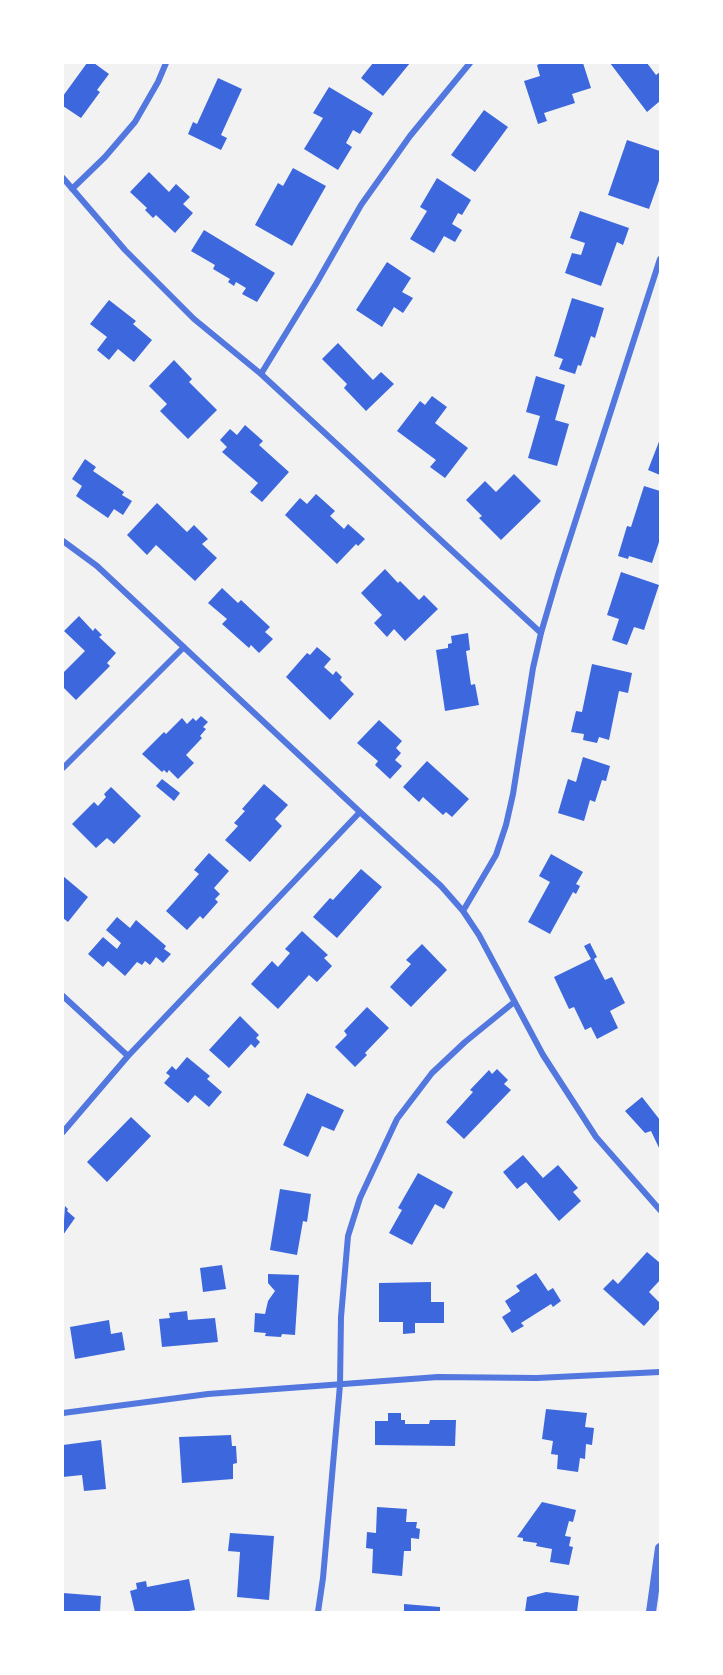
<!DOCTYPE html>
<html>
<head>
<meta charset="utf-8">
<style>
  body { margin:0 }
  #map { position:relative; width:723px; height:1675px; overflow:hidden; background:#f2f2f2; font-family:"Libre Baskerville",serif }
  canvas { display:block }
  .frame { position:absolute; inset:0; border:64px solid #fff; pointer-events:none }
</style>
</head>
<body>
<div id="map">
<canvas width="723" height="1675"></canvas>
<div class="frame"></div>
</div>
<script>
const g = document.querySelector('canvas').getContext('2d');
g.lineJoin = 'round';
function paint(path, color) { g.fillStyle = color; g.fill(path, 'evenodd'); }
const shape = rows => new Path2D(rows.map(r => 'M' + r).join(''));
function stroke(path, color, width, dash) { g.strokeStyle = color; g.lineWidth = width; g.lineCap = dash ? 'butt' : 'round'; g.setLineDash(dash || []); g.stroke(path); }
paint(shape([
  [87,63,94,63,109,74,97,90,100,92,81,118,63,106,63,96],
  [373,63,410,63,383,96,361,78],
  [542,63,583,63,591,88,572,94,575,103,544,113,547,121,538,124,524,81,540,76,537,65],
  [610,63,647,63,656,75,660,72,660,101,647,112],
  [218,78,242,89,221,135,227,138,221,150,188,134,193,122,197,124],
  [329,87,373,113,360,134,353,130,346,143,352,147,338,170,304,149,323,118,313,113],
  [484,110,508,127,475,172,451,155],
  [627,140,660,151,660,178,649,209,608,195],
  [293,168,326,186,292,246,255,225,278,183,283,186],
  [149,172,169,192,176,184,190,197,183,204,193,213,175,233,156,215,153,218,145,210,147,208,130,192],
  [437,178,471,200,462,215,458,213,452,224,462,230,455,242,444,236,434,253,410,239,427,211,420,207],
  [580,211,629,228,623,245,617,242,601,286,565,273,572,253,581,255,585,243,570,238],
  [204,230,275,273,257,302,242,294,246,288,236,282,234,286,228,282,230,279,213,269,215,265,191,251],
  [387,262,411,278,402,292,413,298,403,313,394,307,382,327,356,310],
  [572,298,604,308,595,338,591,336,581,366,578,365,575,374,559,369,563,359,554,356],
  [109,300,136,321,133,324,152,340,134,362,118,349,109,360,97,350,107,337,90,324],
  [338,343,373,380,381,372,394,384,366,411,344,388,347,384,322,359],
  [174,360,192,379,189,382,217,410,188,439,160,411,167,404,149,386],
  [536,376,565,385,555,420,569,424,557,466,528,458,540,416,526,412],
  [432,396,447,407,435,423,468,448,445,478,430,467,436,460,397,431,420,401,425,405],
  [245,425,263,441,259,445,289,472,262,502,250,492,258,483,222,452,227,447,220,440,230,429,237,435],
  [660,439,660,475,648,470],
  [85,459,96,467,93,471,124,492,122,495,132,501,123,515,114,509,108,518,76,496,82,486,72,479],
  [514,474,541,501,501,540,479,518,482,516,466,500,485,481,496,492],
  [644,486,660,491,660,539,652,563,629,556,628,559,618,556,627,526,631,527],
  [316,494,335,511,330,516,344,529,348,524,365,539,358,546,356,544,337,564,285,515,300,498,307,504],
  [157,503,187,532,194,525,208,539,202,544,217,558,195,581,156,545,147,555,127,535],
  [385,569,398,583,400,581,419,600,424,595,438,609,405,641,394,629,387,637,374,623,382,615,361,593],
  [621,572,659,585,644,630,634,627,627,645,612,640,619,619,607,615],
  [222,588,238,603,241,600,270,627,265,632,273,639,259,653,251,645,249,648,222,624,227,619,208,603],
  [79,616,93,631,95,628,102,635,99,637,116,653,107,663,110,666,76,700,63,687,63,673,85,651,64,631],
  [468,633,470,650,466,651,471,685,475,684,479,705,445,711,436,650,448,648,448,644,452,643,451,636],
  [317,647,331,659,324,667,333,675,336,671,342,677,340,680,354,694,330,720,286,677,307,653,310,655],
  [592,664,632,673,628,693,619,691,609,740,599,737,597,743,583,740,584,734,571,732,576,711,582,712],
  [201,716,208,722,203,727,206,729,200,736,202,738,186,755,194,763,178,779,169,770,167,773,164,770,162,772,142,754,164,732,166,734,182,718,187,724,193,718,196,721],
  [379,720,402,741,396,748,401,753,395,760,402,766,390,779,375,765,378,761,357,743],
  [583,757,610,766,606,781,602,780,595,802,590,800,584,821,558,813,568,779,576,782],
  [427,761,469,799,452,817,446,812,443,815,423,797,419,802,403,787],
  [162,779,180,793,174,801,156,786],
  [264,784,288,805,275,819,282,826,250,862,225,840,238,826,234,823,245,811,242,809],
  [111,787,141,816,114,844,107,838,96,848,72,824,94,802,98,806,106,797,104,794],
  [209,853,229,871,214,888,220,894,215,899,218,902,203,919,200,916,187,930,166,911,199,874,194,870],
  [551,854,583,872,576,884,580,886,576,894,573,892,550,934,528,922,550,882,539,876],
  [361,869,382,887,337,938,313,917,330,898,333,900],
  [63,876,88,897,68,922,63,918],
  [117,917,130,928,136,920,166,946,164,949,171,954,163,963,156,957,150,965,145,961,142,965,137,962,125,976,108,961,103,967,88,954,103,937,117,949,121,943,106,930],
  [302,931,328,955,324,958,332,966,317,982,309,975,278,1009,251,984,272,961,278,967,290,953,285,949],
  [590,943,597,957,594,959,605,980,612,977,625,1003,610,1011,618,1028,597,1039,591,1027,585,1030,574,1007,569,1009,554,977,591,959,584,946],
  [422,944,447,970,411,1007,390,987,411,964,406,960],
  [367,1007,389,1028,365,1053,367,1055,355,1067,335,1047,347,1035,344,1031],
  [240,1016,259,1035,256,1038,260,1042,255,1048,251,1044,229,1068,209,1050],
  [187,1057,210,1076,207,1079,222,1092,209,1107,195,1095,188,1103,164,1083,170,1076,166,1073,172,1066,176,1070],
  [497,1069,508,1080,504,1084,511,1090,464,1139,446,1122,473,1092,470,1090,489,1070,492,1074],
  [307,1093,344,1110,334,1131,322,1126,308,1157,283,1145],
  [642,1097,660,1120,660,1150,651,1131,645,1133,625,1111],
  [131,1117,151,1136,107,1182,87,1162],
  [523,1155,543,1178,558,1165,578,1188,573,1192,581,1201,559,1221,526,1182,517,1189,503,1172],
  [418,1173,453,1192,444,1209,435,1204,412,1245,389,1233,402,1210,398,1208],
  [280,1189,311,1194,307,1222,303,1221,297,1255,270,1250],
  [65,1206,68,1209,67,1211,75,1218,63,1235],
  [647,1252,660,1263,660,1280,649,1292,660,1303,660,1308,644,1326,603,1289,613,1279,618,1284],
  [222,1265,226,1289,203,1292,200,1268],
  [536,1273,548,1291,553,1288,561,1301,553,1307,551,1304,521,1323,524,1326,512,1333,502,1317,511,1311,505,1301,520,1291,516,1286],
  [268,1274,299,1275,295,1335,282,1334,281,1337,265,1336,266,1333,254,1332,255,1313,265,1314,268,1301,275,1291,268,1283],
  [431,1282,431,1302,444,1302,444,1323,415,1323,415,1333,403,1334,403,1322,379,1322,379,1283],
  [187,1311,188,1320,215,1318,218,1342,162,1347,159,1319,170,1318,169,1313],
  [109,1320,111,1334,122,1332,125,1350,75,1359,70,1327],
  [546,1409,587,1413,585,1427,594,1428,592,1445,586,1444,585,1459,580,1458,578,1472,557,1469,558,1455,551,1454,553,1441,542,1439],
  [388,1413,401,1413,401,1420,405,1420,405,1424,429,1424,430,1420,456,1420,455,1446,375,1445,375,1421,388,1421],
  [231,1435,232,1446,236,1446,237,1463,233,1464,233,1479,182,1483,179,1437],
  [101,1440,106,1489,84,1491,82,1475,63,1477,63,1445],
  [542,1502,576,1510,573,1522,569,1521,565,1536,571,1537,569,1546,573,1547,569,1565,550,1562,552,1549,536,1546,537,1543,523,1541,523,1538,517,1537],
  [377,1507,407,1509,406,1522,417,1522,416,1528,420,1529,419,1539,411,1538,411,1551,404,1551,402,1576,372,1573,373,1549,366,1548,367,1532,376,1533],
  [230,1533,274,1536,269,1600,237,1597,240,1552,228,1551],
  [189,1579,195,1610,183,1612,135,1612,130,1591,137,1589,136,1583,146,1581,147,1587],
  [546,1592,579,1596,577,1612,525,1612,527,1597],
  [63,1593,101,1596,100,1612,63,1612],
  [404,1604,440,1607,440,1612,404,1612]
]), '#3d67dc');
stroke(shape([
  [63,178,125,250,194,319,261,374,541,633],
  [72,189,105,157,135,122,158,82,166,63],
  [261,374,316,284,361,205,410,136,470,63],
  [63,541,97,566,360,812,441,886,463,911,479,935,543,1055,596,1137,660,1210],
  [63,768,184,647],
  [463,911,496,855,506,825,513,794,533,668,541,633,558,575,660,259],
  [63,996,128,1056],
  [63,1132,128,1056,360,812],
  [63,1413,208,1394,438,1377,537,1378,660,1372],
  [318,1612,323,1578,340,1385,341,1317,348,1236,360,1198,397,1119,432,1073,465,1042,513,1003]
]), '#5277de', 6);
stroke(shape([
  [651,1612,660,1548]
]), '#5277de', 10);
</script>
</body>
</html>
